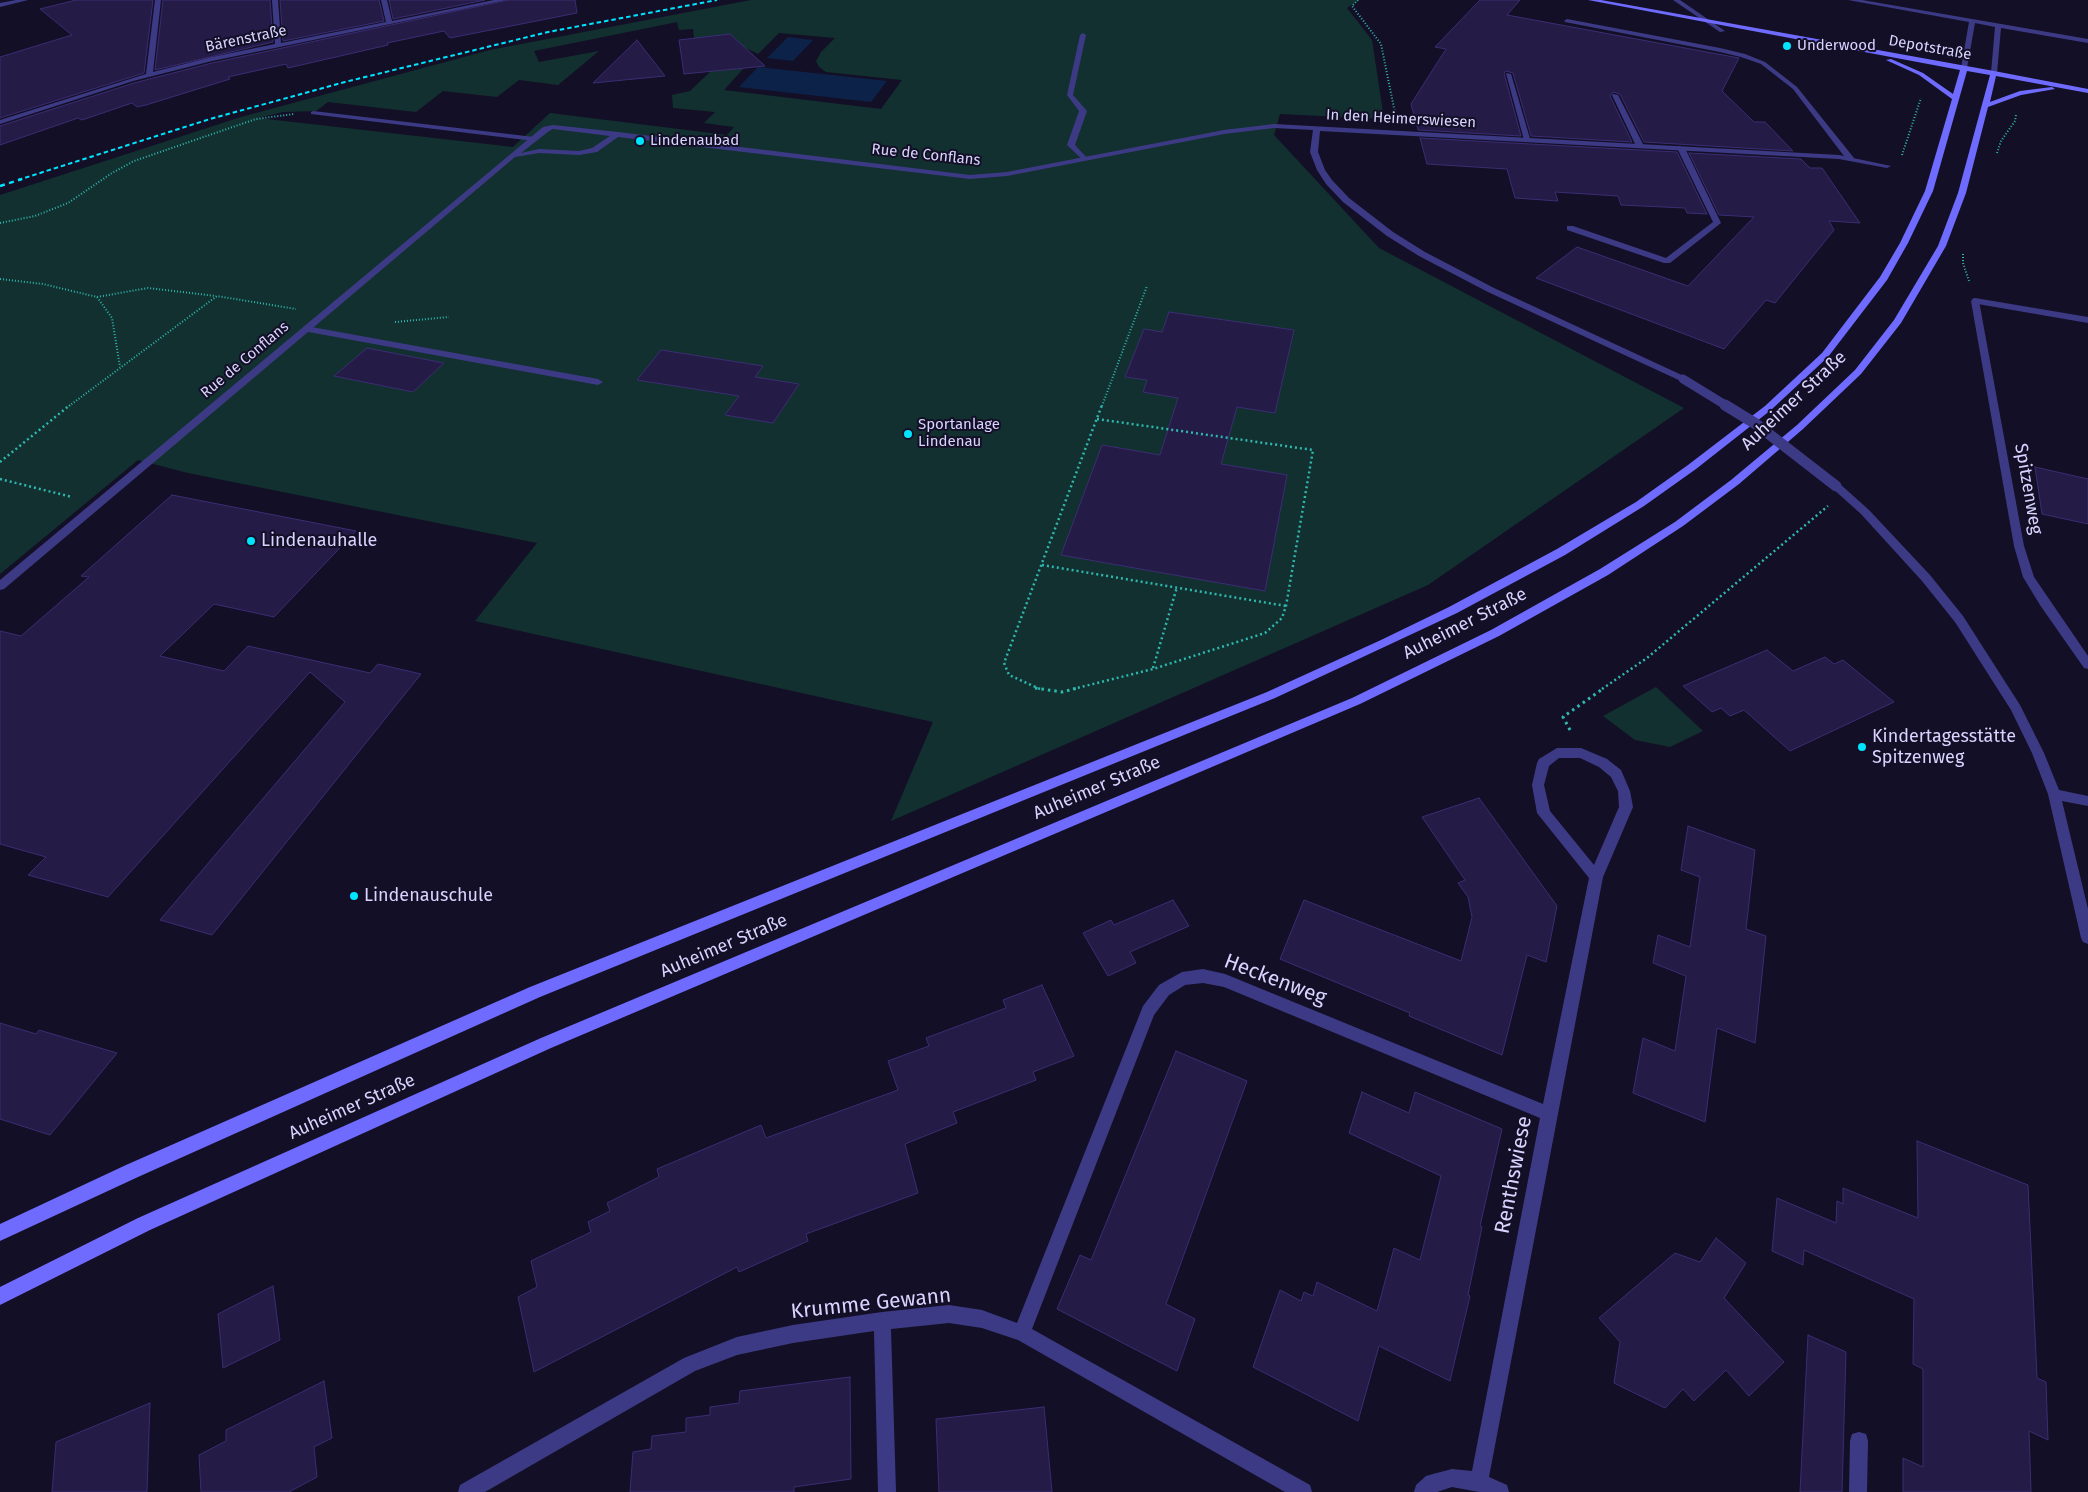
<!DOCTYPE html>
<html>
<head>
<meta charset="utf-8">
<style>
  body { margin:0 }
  canvas { display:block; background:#130f26 }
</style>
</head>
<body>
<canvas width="2088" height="1492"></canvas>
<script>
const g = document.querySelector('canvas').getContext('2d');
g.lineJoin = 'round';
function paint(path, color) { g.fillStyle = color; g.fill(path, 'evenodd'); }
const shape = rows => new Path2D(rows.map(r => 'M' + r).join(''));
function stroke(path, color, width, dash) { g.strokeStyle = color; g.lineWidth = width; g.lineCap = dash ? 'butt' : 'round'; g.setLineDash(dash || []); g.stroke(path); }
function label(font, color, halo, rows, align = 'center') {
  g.font = font + ' "Fira Sans",sans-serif'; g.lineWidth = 4; g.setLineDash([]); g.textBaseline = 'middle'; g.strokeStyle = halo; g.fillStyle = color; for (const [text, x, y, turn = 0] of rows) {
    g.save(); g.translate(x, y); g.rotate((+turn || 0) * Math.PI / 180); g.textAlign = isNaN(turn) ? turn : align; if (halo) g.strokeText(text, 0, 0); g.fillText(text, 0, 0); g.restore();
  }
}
paint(shape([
  [751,0,1359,0,1347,8,1372,40,1384,119,1280,114,1274,135,1379,248,1684,408,1428,585,891,821,933,722,475,621,537,543,188,473,138,460,0,574,0,195,241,117,490,50],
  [677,22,679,30,693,29,694,38,730,40,758,54,779,33,835,38,821,52,816,61,819,67,826,72,902,80,881,109,724,90,744,68,711,71,690,91,672,95,673,108,715,112,704,123,734,127,727,135,550,113,513,147,258,118,283,112,316,111,328,102,416,112,443,91,497,97,519,80,558,85,599,51,539,62,534,51],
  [1656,687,1703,731,1670,747,1635,740,1603,716]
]), '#12302f');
paint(shape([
  [788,37,813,40,793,61,767,58],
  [758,67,887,81,871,102,739,87]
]), '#0c2248');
const building = shape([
  [76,0,153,0,144,73,0,118,0,57,72,35,40,9,76,0],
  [163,0,270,0,273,42,155,70,163,0],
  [280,0,379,0,384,21,283,41,280,0],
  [389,0,485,0,393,19,389,0],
  [508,0,575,0,577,13,450,38,444,31,387,43,388,45,288,68,286,64,228,77,230,79,146,105,137,107,132,103,82,120,78,118,0,145,0,126,134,83,212,63,508,0],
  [1480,0,1520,0,1507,15,1739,58,1722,91,1754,122,1765,122,1793,151,1644,142,1620,94,1613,92,1610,96,1632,142,1531,136,1513,73,1506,71,1504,73,1521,136,1418,130,1411,104,1446,49,1435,47,1480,0],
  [730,34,765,66,684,74,679,40,730,34],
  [637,40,665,76,593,83,637,40],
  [1420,138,1677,152,1707,214,1687,213,1685,208,1621,205,1618,196,1555,192,1558,201,1515,198,1507,169,1427,164,1420,138],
  [1689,153,1801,159,1810,168,1822,168,1860,223,1829,221,1834,230,1775,303,1766,300,1724,349,1536,278,1577,247,1688,286,1754,217,1719,215,1689,153],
  [1169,312,1294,330,1275,413,1237,407,1221,464,1287,475,1265,591,1061,555,1102,445,1160,455,1178,398,1143,392,1147,380,1125,377,1144,329,1162,332,1169,312],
  [367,348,444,363,413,392,334,376,367,348],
  [661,350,763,366,755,377,799,384,773,423,725,415,739,396,637,380,661,350],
  [2035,467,2088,479,2088,524,2042,514,2035,467],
  [172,495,356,531,274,617,214,604,160,656,224,671,248,646,370,673,378,664,421,674,212,935,160,920,345,702,310,672,108,897,28,875,46,857,0,844,0,631,21,636,89,577,81,576,172,495],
  [1767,650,1793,671,1825,657,1834,664,1843,660,1894,702,1790,751,1744,710,1730,716,1721,708,1712,712,1683,686,1767,650],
  [1479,798,1557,906,1546,962,1527,955,1502,1055,1409,1016,1410,1013,1280,959,1304,900,1461,961,1472,917,1468,897,1458,883,1465,880,1422,817,1479,798],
  [1688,826,1755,850,1746,929,1766,936,1755,1043,1717,1028,1705,1122,1633,1093,1643,1038,1675,1051,1686,976,1653,963,1658,935,1690,947,1700,877,1681,870,1688,826],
  [1173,900,1189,926,1130,952,1136,963,1108,976,1083,933,1111,920,1114,925,1173,900],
  [1042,985,1074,1056,1033,1072,1036,1080,953,1112,957,1123,905,1144,918,1193,806,1234,808,1241,739,1272,737,1267,534,1372,518,1297,537,1287,531,1261,591,1232,588,1222,610,1211,607,1203,659,1177,657,1169,761,1125,766,1138,898,1090,888,1061,929,1046,926,1038,1006,1008,1003,1000,1042,985],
  [0,1023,36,1034,39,1030,117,1053,50,1135,0,1119,0,1023],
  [1176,1051,1247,1081,1166,1304,1195,1319,1177,1371,1057,1309,1080,1255,1091,1260,1176,1051],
  [1362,1092,1409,1113,1415,1092,1502,1129,1480,1226,1482,1227,1468,1295,1470,1296,1450,1381,1379,1346,1358,1421,1253,1367,1280,1290,1301,1301,1304,1292,1313,1296,1317,1282,1377,1311,1394,1248,1420,1260,1441,1176,1349,1133,1362,1092],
  [1917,1141,2028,1185,2037,1378,2046,1382,2048,1440,2029,1431,2031,1492,1903,1492,1903,1458,1923,1467,1923,1369,1913,1364,1914,1299,1804,1250,1803,1265,1772,1251,1777,1198,1836,1223,1837,1201,1843,1204,1843,1188,1918,1218,1917,1141],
  [1716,1238,1746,1263,1724,1298,1784,1362,1749,1396,1726,1370,1694,1401,1683,1389,1665,1408,1614,1383,1620,1342,1599,1318,1675,1253,1700,1262,1716,1238],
  [273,1286,280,1340,223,1368,218,1314,273,1286],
  [1808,1335,1846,1352,1842,1492,1800,1492,1808,1335],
  [850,1377,851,1479,794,1487,794,1492,630,1492,633,1452,651,1449,652,1436,686,1432,686,1418,710,1415,710,1407,739,1403,740,1391,850,1377],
  [324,1381,332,1438,314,1447,317,1477,289,1492,201,1492,199,1455,226,1441,226,1430,324,1381],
  [150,1403,147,1492,52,1492,56,1442,150,1403],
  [1044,1407,1052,1492,939,1492,936,1419,1044,1407]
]);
paint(building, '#241b47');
stroke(building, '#3b2d73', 1);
stroke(shape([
  [1358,0,1352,6,1381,44,1395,113],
  [1997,153,2001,141,2015,121,2016,115],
  [1902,155,1921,98],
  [0,223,35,216,68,203,112,173,134,161,256,119,294,114],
  [1963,254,1963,263,1969,281],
  [0,279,43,284,97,297,112,318,120,367],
  [97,297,148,288,216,296],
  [395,322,449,317],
  [69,406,217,296,296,309],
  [1102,406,1147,286]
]), '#2fb8b0', 2, [1, 2]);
stroke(shape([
  [0,462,70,405],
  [0,479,72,497],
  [1042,565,1286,606],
  [1153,668,1177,587],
  [1040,689,1009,675,1004,663,1102,405],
  [1073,689,1153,669,1265,633,1282,618,1286,606,1313,450,1097,419],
  [1602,689,1647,658,1828,506]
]), '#2fb8b0', 2.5, [2, 3]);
stroke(shape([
  [1035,688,1062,692,1078,688],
  [1570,730,1563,717,1604,688]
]), '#2fb8b0', 3, [2.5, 4]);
paint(shape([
  [1673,0,1680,0,1725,31,1720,32,1673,0],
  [1848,0,1862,0,2088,39,2088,43,2001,28,1997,73,1994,75,1991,73,1995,27,1975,23,1967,68,1964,70,1961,68,1969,22,1848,0],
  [1567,19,1720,48,1745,54,1765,62,1797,87,1854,158,1847,160,1793,89,1761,64,1741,57,1720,52,1565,22,1564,21,1567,19],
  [1083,33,1086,35,1073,95,1087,111,1075,145,1088,159,1084,161,1067,145,1079,111,1067,95,1080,35,1083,33],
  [1506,73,1511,74,1531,142,1524,140,1506,73],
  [1613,94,1618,95,1644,146,1643,148,1636,146,1612,95,1613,94],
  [313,111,534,137,538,139,534,141,311,114,311,112,313,111],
  [1678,146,1685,148,1721,223,1670,263,1664,263,1567,230,1567,226,1573,226,1666,258,1713,222,1677,148,1678,146],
  [1975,298,2088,317,2088,323,1972,303,1972,299,1975,298],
  [306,326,598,379,603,382,598,385,303,331,303,327,306,326],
  [1859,1432,1866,1434,1868,1441,1867,1492,1849,1492,1850,1441,1852,1434,1859,1432]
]), '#3d3a85');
paint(shape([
  [16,0,28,0,0,7,0,3,16,0],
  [155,0,161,0,153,72,212,57,275,44,272,0,278,0,281,43,386,22,381,0,387,0,392,21,494,0,506,0,212,61,133,81,0,124,0,120,146,74,155,0],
  [1274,124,1839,155,1891,166,1887,168,1839,159,1320,131,1318,152,1325,170,1332,180,1349,198,1393,232,1425,252,1494,288,1686,377,1688,379,1683,382,1488,292,1419,256,1387,236,1343,202,1326,184,1317,170,1310,152,1313,130,1274,128,1224,134,1007,176,970,179,618,137,597,152,579,155,539,153,515,157,4,589,0,590,0,580,543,127,553,125,618,132,970,175,1007,172,1224,130,1274,124],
  [553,129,610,136,592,148,579,151,539,149,521,153,549,131,553,129],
  [1975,298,1979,301,2024,546,2034,577,2088,656,2088,669,2084,668,2040,605,2023,577,2014,546,1971,301,1975,298],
  [1836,483,1840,484,1869,510,1930,575,1963,616,2020,705,2044,753,2059,790,2088,796,2088,806,2062,801,2088,909,2088,944,2083,942,2081,938,2048,794,2032,753,2011,710,1955,622,1922,581,1861,514,1832,488,1831,486,1832,484,1836,483],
  [1557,748,1581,748,1607,759,1621,770,1630,791,1633,807,1603,877,1489,1477,1507,1485,1509,1492,1479,1492,1452,1487,1437,1492,1414,1492,1416,1485,1426,1476,1433,1474,1452,1469,1472,1471,1540,1118,1224,987,1203,983,1185,985,1169,995,1154,1015,1032,1329,1310,1485,1312,1492,1285,1492,1018,1340,982,1328,949,1323,891,1329,896,1492,878,1492,874,1331,793,1343,737,1355,695,1371,485,1492,458,1492,460,1485,684,1358,737,1337,793,1325,882,1312,949,1305,982,1310,1017,1323,1143,1006,1159,985,1182,972,1203,969,1225,974,1543,1104,1589,878,1537,813,1532,785,1537,763,1539,759,1557,748],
  [1559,758,1580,758,1599,767,1611,777,1618,791,1619,807,1594,865,1550,811,1544,785,1549,766,1559,758]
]), '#3d3a85');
paint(shape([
  [1588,0,1601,0,1994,71,2088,89,2088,93,1996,76,1990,102,2020,91,2052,87,2055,89,2021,95,1988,107,1966,193,1946,246,1901,323,1861,374,1803,429,1739,484,1683,526,1608,575,1499,636,1360,704,551,1048,150,1230,0,1305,0,1287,138,1218,541,1038,1352,698,1491,630,1600,569,1675,522,1731,480,1797,425,1855,370,1894,320,1938,246,1958,193,1990,75,1967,71,1933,191,1908,243,1887,280,1828,357,1771,410,1696,469,1644,506,1565,555,1457,613,1275,698,540,997,138,1177,0,1241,0,1224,126,1165,530,987,1267,692,1381,640,1449,607,1557,549,1636,502,1688,465,1765,406,1822,353,1880,277,1900,243,1925,191,1952,99,1919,75,1886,60,1891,59,1923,73,1953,94,1960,70,1588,0]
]), '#6f6bff');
stroke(shape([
  [18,180,210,119,345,82,548,32,717,0]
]), '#00e5ff', 2, [4.5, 3]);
stroke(shape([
  [0,186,22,179]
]), '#00e5ff', 2.5, [5, 4.5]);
stroke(shape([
  [1683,379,1727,406]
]), '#3d3a85', 9);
stroke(shape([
  [1725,405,1756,424,1836,486]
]), '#3d3a85', 11);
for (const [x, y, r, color] of [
  [1787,46,5,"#00e5ff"],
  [640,141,5,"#00e5ff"],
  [908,434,5,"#00e5ff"],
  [251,541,5,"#00e5ff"],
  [1862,747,5,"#00e5ff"],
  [354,896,5,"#00e5ff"]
]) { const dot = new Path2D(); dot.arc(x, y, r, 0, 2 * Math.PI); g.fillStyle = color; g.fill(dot); stroke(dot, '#130f26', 2); }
label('15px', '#d9d4ff', '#130f26', [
  ["Bärenstraße",246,39,-12],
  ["Depotstraße",1930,48,10],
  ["In den Heimerswiesen",1401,119,3],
  ["Rue de Conflans",926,155,6],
  ["Rue de Conflans",245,360,-40]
]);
label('15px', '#d9d4ff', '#130f26', [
  ["Underwood",1797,46],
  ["Lindenaubad",650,141],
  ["Sportanlage",918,425],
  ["Lindenau",918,442]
], 'left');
label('18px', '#d9d4ff', '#130f26', [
  ["Auheimer Straße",1794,401,-43],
  ["Spitzenweg",2028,489,80],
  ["Auheimer Straße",1465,624,-27],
  ["Auheimer Straße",1097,788,-23],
  ["Auheimer Straße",724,946,-23],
  ["Auheimer Straße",352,1107,-24]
]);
label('18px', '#d9d4ff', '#130f26', [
  ["Lindenauhalle",261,541],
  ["Kindertagesstätte",1872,737],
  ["Spitzenweg",1872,758],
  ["Lindenauschule",364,896]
], 'left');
label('21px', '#d9d4ff', '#130f26', [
  ["Heckenweg",1275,980,21],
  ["Renthswiese",1514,1175,-79],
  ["Krumme Gewann",871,1304,-6]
]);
</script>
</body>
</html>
